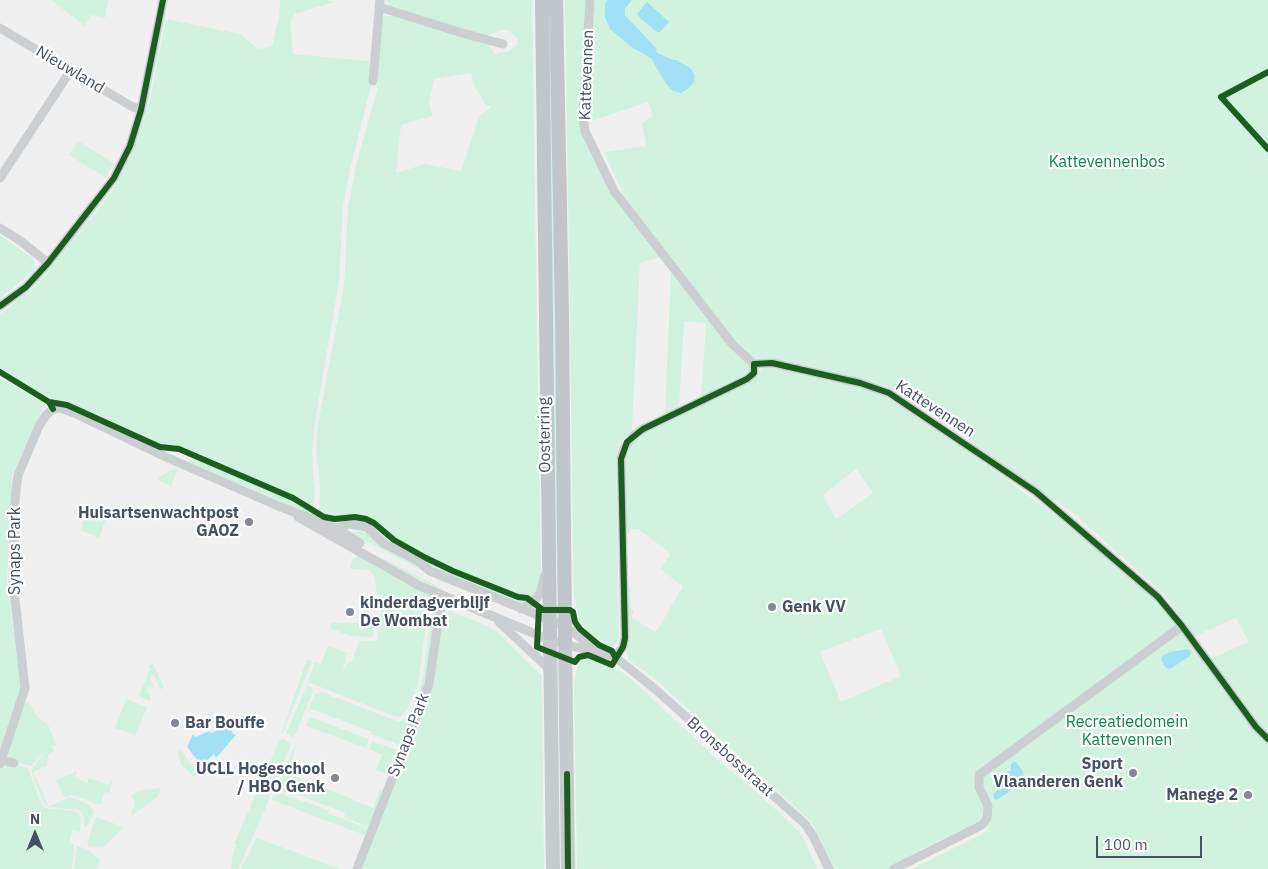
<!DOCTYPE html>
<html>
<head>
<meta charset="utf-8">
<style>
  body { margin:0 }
  #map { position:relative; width:1268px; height:869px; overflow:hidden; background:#f1f0f0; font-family:"IBM Plex Sans",sans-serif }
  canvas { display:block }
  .north { position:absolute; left:10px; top:809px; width:50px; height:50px; -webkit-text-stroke:4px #fff; paint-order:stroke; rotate:0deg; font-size:14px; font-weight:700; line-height:20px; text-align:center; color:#45515f }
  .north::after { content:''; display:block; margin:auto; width:18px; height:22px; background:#45515f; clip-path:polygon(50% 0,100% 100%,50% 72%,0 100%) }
  .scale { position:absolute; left:1096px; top:836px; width:106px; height:22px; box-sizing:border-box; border:2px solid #45515f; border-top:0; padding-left:6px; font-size:15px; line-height:18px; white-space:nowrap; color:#45515f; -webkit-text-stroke:4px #fff; paint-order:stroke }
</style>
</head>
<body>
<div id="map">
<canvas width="1268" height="869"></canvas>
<div class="north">N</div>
<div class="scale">100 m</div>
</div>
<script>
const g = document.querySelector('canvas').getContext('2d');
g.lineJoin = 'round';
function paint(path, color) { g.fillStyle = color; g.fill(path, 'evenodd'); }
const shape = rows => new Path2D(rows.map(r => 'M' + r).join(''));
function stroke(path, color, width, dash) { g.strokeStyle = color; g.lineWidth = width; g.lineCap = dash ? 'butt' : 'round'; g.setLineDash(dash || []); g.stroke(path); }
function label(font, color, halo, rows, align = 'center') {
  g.font = font + ' "IBM Plex Sans",sans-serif'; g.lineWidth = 4.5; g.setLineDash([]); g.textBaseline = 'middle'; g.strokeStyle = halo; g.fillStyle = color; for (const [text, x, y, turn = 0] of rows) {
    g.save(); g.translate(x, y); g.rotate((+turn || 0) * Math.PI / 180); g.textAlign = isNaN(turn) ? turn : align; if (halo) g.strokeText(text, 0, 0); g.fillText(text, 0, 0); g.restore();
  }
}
paint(shape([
  [51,0,108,0,105,18,90,15,85,26],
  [166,0,168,0,157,58,146,109,124,168,108,194,59,260,111,193,129,160,150,100,166,19,240,34,258,49,272,46,279,16,280,0,327,0,335,2,295,14,290,22,293,54,368,61,372,68,371,86,351,165,343,205,339,281,314,428,312,452,315,493,313,508,291,495,179,447,162,445,68,403,49,399,0,368,0,314,37,285,56,262,38,282,19,298,0,312,0,310,20,296,121,170],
  [386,0,532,0,541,583,538,591,532,598,519,596,434,560,395,539,374,520,364,517,329,516,320,513,319,507,320,489,316,446,318,424,344,285,348,207,357,162,377,90,381,20,385,16,393,16,488,43,495,54,510,51,518,43,517,38,508,30,503,30,486,36,391,7],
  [471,73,473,83,485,104,491,107,479,117,461,171,425,164,396,173,401,125,433,116,429,104,434,79],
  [546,0,552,0,560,574,557,575,556,539,553,523],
  [565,0,587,0,579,113,580,125,588,148,612,195,660,257,640,263,632,429,619,445,616,462,619,636,616,644,610,647,586,630,579,620,574,593],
  [594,0,607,0,605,3,633,48,651,58,657,67,688,89,694,82,695,75,677,60,674,60,657,53,656,48,625,15,625,9,632,0,1268,0,1268,869,912,869,985,833,990,821,992,808,983,807,983,812,979,820,974,824,922,849,888,869,834,869,826,859,822,849,821,841,811,822,655,679,629,660,626,652,629,644,628,587,631,588,631,607,634,612,631,617,655,632,658,629,683,586,660,569,670,555,669,552,638,529,630,529,630,534,626,532,625,462,629,445,649,429,754,378,764,366,857,386,879,393,947,436,1047,509,1149,591,1210,659,1249,642,1236,618,1195,636,1164,594,1072,512,1004,467,949,425,887,386,771,359,759,359,752,357,736,343,624,196,604,152,646,146,642,123,653,116,648,102,591,121,589,105],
  [856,469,873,493,836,519,823,495],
  [881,629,901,676,841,702,820,652],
  [78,141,114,163,106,178,69,155],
  [0,235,34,259,34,270,0,299],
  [671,272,685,287,733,352,749,365,751,370,748,373,701,397,706,323,684,321,679,407,665,413],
  [0,378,45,403,12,476,7,583,21,684,18,697,0,750],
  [197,457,292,499,317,514,321,517,321,520,187,462],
  [175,468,178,469,171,486,158,480,159,477],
  [87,513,106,519,99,538,81,530,84,518],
  [325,519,359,520,367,522,379,528,390,540,449,571,450,572,448,577,390,544,378,532,338,525,324,521],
  [361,531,371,535,389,551,447,580,445,583,350,533],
  [360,548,366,550,443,589,442,592],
  [358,556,439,598,438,601,429,605,418,683,408,709,404,714,400,717,394,716,308,682,315,662,321,664,328,646,348,653,342,673,347,664,352,661,359,641,377,641,383,601,382,595,377,594,374,576,369,570,351,569,350,566,353,559],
  [454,573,517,599,529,601,521,604,451,578],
  [438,606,427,682,402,746,371,734,372,732,309,708,315,694,321,692,397,721,401,721,409,716,422,683,432,611,434,607],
  [444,609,488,626,496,631,542,676,544,869,361,869,431,685],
  [332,623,374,623,373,637,350,636,330,628],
  [585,657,610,665,628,676,718,760,773,807,799,832,805,841,817,869,577,869,574,684,579,660],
  [307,659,312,661,283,733,282,732],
  [153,664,164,688,160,689,154,675,151,676,150,678,155,688,149,687,146,690,151,696,150,701,139,696,150,669,148,666],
  [307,685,312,687,313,692,294,737,286,734],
  [126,699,147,707,135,735,115,728],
  [24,702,30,704,37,716,48,725,55,741,31,766,14,762,8,755,7,750],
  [310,717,369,739,366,748,306,726],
  [188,723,180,748,192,766,204,769,194,777,181,764,178,754],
  [283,739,291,744,266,807,238,869,231,869,233,852,237,845,234,844,279,741],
  [372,741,400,751,391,775,376,770,382,755,369,749],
  [55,742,56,744,51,747,54,751,48,756,47,766,33,772,48,805,47,806,43,802,31,770,46,750],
  [294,747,296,748,287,774,353,799,353,800,373,808,380,789,385,791,370,828,344,817,345,813,293,793,292,795,277,789],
  [14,764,30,769,29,771,41,804,44,808,74,811,79,814,81,818,80,832,73,830,69,842,74,845,72,869,0,869,0,770,5,766],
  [77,771,75,778,87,783,89,778,109,785,112,779,113,779,109,793,105,792,100,805,73,795,64,797,56,780],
  [160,788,159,794,157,797,130,817,135,803,131,795,138,791],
  [276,792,329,810,328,813,370,829,367,836,272,800],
  [69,797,88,804,92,808,94,811,87,827,84,826,84,818,80,810,48,807],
  [96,817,124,827,102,848,88,846,88,840],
  [257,837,265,841,341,869,241,869],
  [77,846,87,849,101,861,96,869,74,869]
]), '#d2f2e0');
paint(shape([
  [607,0,632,0,625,9,625,15,656,48,657,53,674,60,677,60,690,68,695,75,694,82,688,89,681,93,673,91,666,84,651,58,633,48,610,29,605,17,605,3],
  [647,2,669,22,660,32,657,32,638,16,637,14],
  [1188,649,1191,651,1190,656,1170,669,1166,668,1161,660,1162,656,1170,652],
  [228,723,233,734,236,735,216,758,214,754,205,762,198,761,187,747,193,734,195,737,210,731,211,733,225,727,224,724],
  [1014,762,1016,762,1022,770,1024,775,1020,782,1006,794,996,800,994,799,993,794,1000,788,1000,779,1006,772,1011,771,1011,764]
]), '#a2e0f5');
stroke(shape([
  [590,0,583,116,585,131,614,191,733,345,754,364,772,363,860,383,889,393,1036,492,1158,597,1182,626,1256,727,1268,739],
  [379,7,462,33,503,44],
  [0,28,131,106,141,110],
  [373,81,380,0],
  [0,178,71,70],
  [0,228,22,242,48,263],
  [0,306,26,287,48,263,114,178,130,146,141,110,163,0],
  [298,517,420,586,550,640,575,647,596,651,615,657,655,689,805,824,813,836,829,869],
  [334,529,349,524,367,527,383,543,418,561,430,571,565,626,596,650],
  [521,609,533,602,540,594,545,575],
  [499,622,546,666,550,673],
  [615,657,623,647,625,638,621,459,624,448,634,435,643,429,747,379,754,373,754,364],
  [2,760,14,763],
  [0,764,25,688,13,582,15,502,17,481,19,473,39,426,46,415,53,409,61,408,74,413,168,458,278,506,336,528,360,543],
  [357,869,429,684,440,610,447,597],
  [894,869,982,825,987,818,988,806,979,787,979,775,1182,626]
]), '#cccfd1', 9);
stroke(shape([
  [550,634,553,869],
  [565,644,568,869]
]), '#c6cbcf', 14);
stroke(shape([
  [542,0,550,634],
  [556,0,562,313,565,644]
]), '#c1c6cb', 14);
stroke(shape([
  [1268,72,1221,97,1268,149],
  [0,306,26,287,48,263,114,178,130,146,141,110,163,0],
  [0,372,49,402,53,409],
  [49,402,67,405,160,447,179,449,293,498,324,517,335,519,355,517,366,519,374,523,394,540,426,558,453,571,518,597,527,598,543,610,570,610,573,612,575,622,580,629,599,645,612,651,615,657],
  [539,608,537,647,575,662,579,657,588,655,612,665,623,647,625,638,621,459,627,442,643,429,747,379,754,373,754,364,772,363,860,383,889,393,1036,492,1158,597,1182,626,1256,727,1268,739],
  [567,774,568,869]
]), '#1b5e20', 6);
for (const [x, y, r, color] of [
  [249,522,5,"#818992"],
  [772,607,5,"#818992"],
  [350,612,5,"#818992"],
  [175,723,5,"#818992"],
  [1133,773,5,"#818992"],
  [335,778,5,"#818992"],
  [1248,795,5,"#818992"]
]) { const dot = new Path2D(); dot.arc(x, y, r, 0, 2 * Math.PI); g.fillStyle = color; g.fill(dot); stroke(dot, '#fff', 2); }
label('16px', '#45515f', '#fff', [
  ["Nieuwland",70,70,31],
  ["Kattevennen",587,75,-88],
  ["Kattevennen",935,409,33],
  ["Oosterring",545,435,-91],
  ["Synaps Park",15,551,-90],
  ["Synaps Park",409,735,-69],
  ["Bronsbosstraat",730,757,42]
]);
label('16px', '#0c844d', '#fff', [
  ["Kattevennenbos",1107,162],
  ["Recreatiedomein",1127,722],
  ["Kattevennen",1127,740]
]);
label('bold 16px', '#45515f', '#fff', [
  ["Huisartsenwachtpost",239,513],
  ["GAOZ",239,531],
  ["kinderdagverblijf",360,603,"left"],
  ["De Wombat",360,621,"left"],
  ["Genk VV",782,607,"left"],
  ["Bar Bouffe",185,723,"left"],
  ["Sport",1123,764],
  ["Vlaanderen Genk",1123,782],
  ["UCLL Hogeschool",325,769],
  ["/ HBO Genk",325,787],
  ["Manege 2",1238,795]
], 'right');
</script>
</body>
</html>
